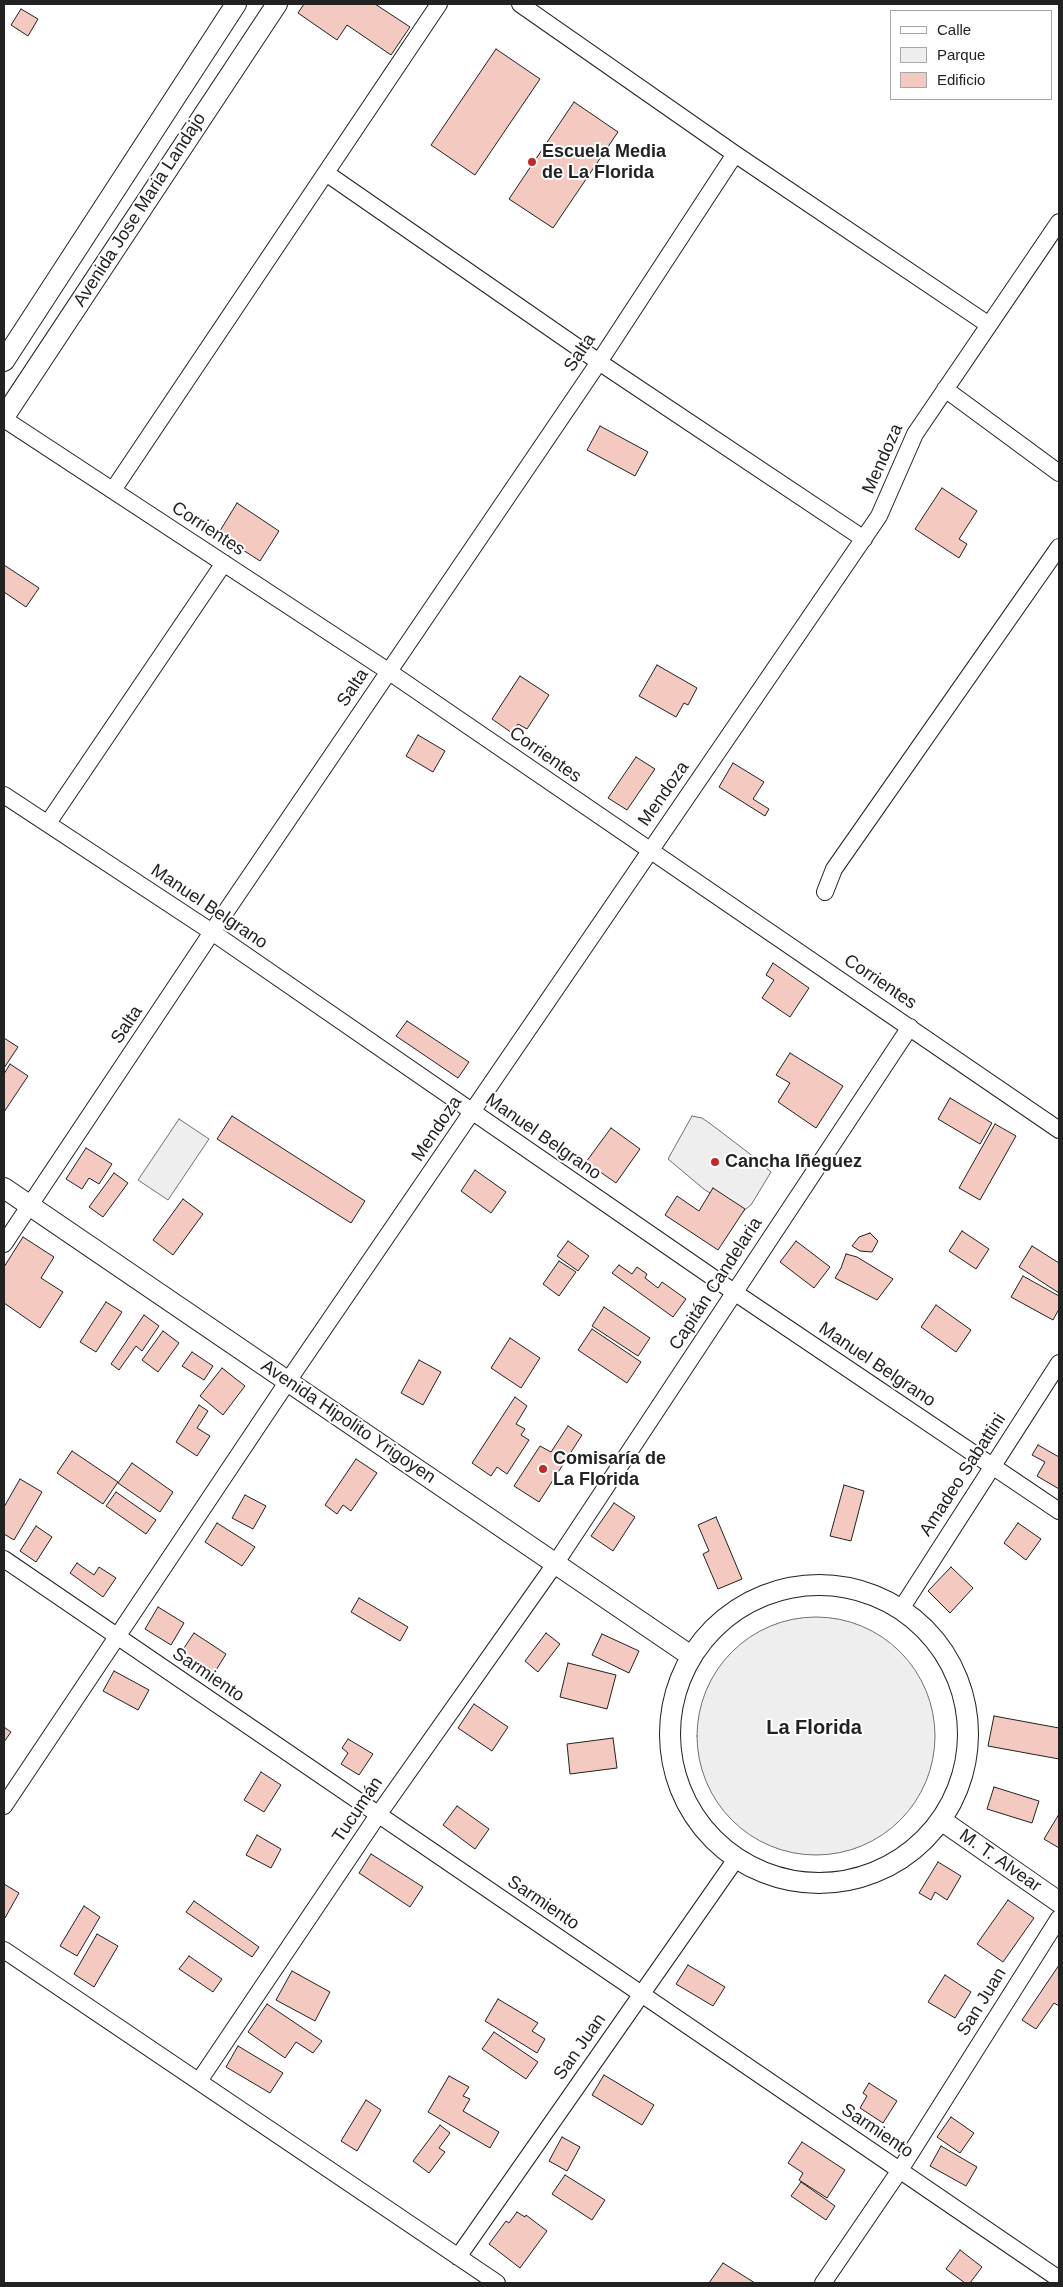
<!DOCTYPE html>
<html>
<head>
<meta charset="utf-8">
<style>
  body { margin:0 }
  #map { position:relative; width:1063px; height:2287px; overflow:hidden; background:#fff; font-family:Arial,sans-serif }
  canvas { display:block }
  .frame { position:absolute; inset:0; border:5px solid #222; pointer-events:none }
  .legend { position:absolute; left:890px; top:10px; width:162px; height:90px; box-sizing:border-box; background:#fff; border:1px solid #a7a7a7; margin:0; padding:6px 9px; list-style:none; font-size:15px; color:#222 }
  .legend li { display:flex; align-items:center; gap:10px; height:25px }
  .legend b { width:25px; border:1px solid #a7a7a7 }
</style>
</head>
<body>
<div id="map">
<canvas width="1063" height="2287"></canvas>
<div class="frame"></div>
<ul class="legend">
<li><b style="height:6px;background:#fff"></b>Calle</li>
<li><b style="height:14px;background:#eee"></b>Parque</li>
<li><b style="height:14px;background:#f3c9c0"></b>Edificio</li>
</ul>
</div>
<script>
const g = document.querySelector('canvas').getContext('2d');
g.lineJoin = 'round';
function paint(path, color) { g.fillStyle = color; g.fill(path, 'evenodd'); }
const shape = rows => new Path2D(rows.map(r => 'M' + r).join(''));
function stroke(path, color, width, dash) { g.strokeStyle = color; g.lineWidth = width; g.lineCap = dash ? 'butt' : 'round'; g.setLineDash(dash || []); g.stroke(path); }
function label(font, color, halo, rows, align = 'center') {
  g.font = font + ' Arial,sans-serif'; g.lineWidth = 4; g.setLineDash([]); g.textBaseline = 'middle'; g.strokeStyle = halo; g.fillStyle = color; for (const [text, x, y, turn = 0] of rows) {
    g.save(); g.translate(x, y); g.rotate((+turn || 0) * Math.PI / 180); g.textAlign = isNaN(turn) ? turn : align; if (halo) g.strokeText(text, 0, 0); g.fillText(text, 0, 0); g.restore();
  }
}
const green = shape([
  [692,1116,702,1118,712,1125,754,1157,771,1172,751,1205,742,1212,705,1190,668,1159,692,1116],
  [179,1119,209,1139,168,1200,138,1180,179,1119],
  '697 1736a119 119 0 1 1 238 0a119 119 0 1 1-238 0Z'
]);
paint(green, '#eee');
stroke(green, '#6f6f6f', 1);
const building = shape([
  [304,4,375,4,410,27,391,55,347,25,337,40,298,13,304,4],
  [21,9,38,19,28,36,11,25,21,9],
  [496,49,540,79,475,175,431,145,496,49],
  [574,102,618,132,553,228,509,199,574,102],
  [600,426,648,452,635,476,587,450,600,426],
  [942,488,977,511,959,539,967,544,959,558,915,529,942,488],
  [237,503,279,531,260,561,218,534,237,503],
  [4,565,39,588,26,607,4,592,4,565],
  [657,665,697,688,688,705,684,703,676,717,639,696,657,665],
  [520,676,549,695,527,729,518,724,512,733,492,719,520,676],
  [418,735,445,751,433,772,406,756,418,735],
  [636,757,655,769,627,810,608,798,636,757],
  [733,763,764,782,753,799,769,809,765,816,719,787,733,763],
  [773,963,809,988,790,1017,762,998,774,980,766,975,773,963],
  [407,1021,469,1062,458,1078,396,1036,407,1021],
  [4,1038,18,1047,4,1068,4,1038],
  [790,1053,843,1086,816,1128,778,1102,790,1083,776,1075,790,1053],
  [10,1064,28,1076,4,1112,4,1074,10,1064],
  [950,1098,992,1123,980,1144,938,1119,950,1098],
  [232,1116,365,1201,351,1223,217,1139,232,1116],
  [995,1124,1016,1136,980,1200,959,1188,995,1124],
  [611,1128,640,1149,616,1183,586,1162,611,1128],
  [86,1148,112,1164,99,1184,89,1178,82,1189,66,1179,86,1148],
  [475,1170,506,1192,491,1213,461,1191,475,1170],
  [114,1173,128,1183,103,1217,89,1207,114,1173],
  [713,1188,745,1209,718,1250,665,1215,677,1196,699,1211,713,1188],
  [183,1199,203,1214,173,1255,153,1240,183,1199],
  [962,1231,989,1249,976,1269,949,1251,962,1231],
  [870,1233,878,1241,872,1252,860,1251,852,1246,859,1237,870,1233],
  [23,1237,54,1257,41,1278,63,1292,40,1328,4,1303,4,1267,23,1237],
  [568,1241,589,1256,578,1271,557,1256,568,1241],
  [796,1241,830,1267,814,1288,780,1262,796,1241],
  [1032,1246,1059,1263,1059,1293,1019,1267,1032,1246],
  [846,1254,857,1257,893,1279,877,1300,835,1278,841,1268,846,1254],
  [559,1261,576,1272,559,1296,543,1284,559,1261],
  [619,1265,632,1274,637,1267,647,1274,645,1278,658,1288,662,1282,686,1299,673,1317,612,1273,619,1265],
  [1023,1276,1059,1296,1059,1309,1053,1320,1011,1297,1023,1276],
  [106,1302,122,1312,96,1352,80,1342,106,1302],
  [936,1305,971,1330,956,1352,921,1327,936,1305],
  [604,1307,650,1338,638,1356,592,1326,604,1307],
  [144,1315,159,1326,142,1351,136,1346,119,1370,111,1364,144,1315],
  [592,1329,641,1362,627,1383,578,1350,592,1329],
  [163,1331,179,1343,158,1372,142,1360,163,1331],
  [510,1338,540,1358,521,1388,491,1368,510,1338],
  [192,1352,213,1366,204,1380,182,1366,192,1352],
  [419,1360,441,1372,423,1405,401,1393,419,1360],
  [222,1368,245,1386,223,1415,200,1396,222,1368],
  [515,1397,527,1406,516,1424,525,1429,521,1435,529,1440,507,1474,497,1467,491,1476,472,1463,515,1397],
  [199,1405,208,1411,197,1428,210,1436,197,1456,176,1442,199,1405],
  [568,1426,582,1435,539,1502,514,1486,540,1446,551,1452,568,1426],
  [1038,1445,1059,1457,1059,1489,1037,1476,1045,1462,1032,1455,1038,1445],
  [72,1451,118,1482,103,1504,57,1473,72,1451],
  [356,1459,377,1473,351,1511,343,1505,337,1514,325,1505,356,1459],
  [132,1463,173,1492,160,1512,118,1483,132,1463],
  [20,1479,42,1492,14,1540,4,1534,4,1507,20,1479],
  [844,1485,864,1491,851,1541,830,1536,844,1485],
  [116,1492,156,1520,146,1534,106,1506,116,1492],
  [245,1495,266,1506,253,1529,232,1518,245,1495],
  [614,1503,635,1517,613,1551,591,1536,614,1503],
  [716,1517,742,1579,718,1589,703,1554,709,1551,698,1525,716,1517],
  [217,1523,255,1547,242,1566,205,1542,217,1523],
  [1018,1523,1041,1539,1026,1560,1004,1543,1018,1523],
  [36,1526,52,1537,36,1562,20,1551,36,1526],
  [77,1563,94,1575,99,1567,116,1578,103,1597,70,1573,77,1563],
  [951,1567,973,1588,950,1613,928,1591,951,1567],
  [359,1598,408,1627,400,1641,351,1612,359,1598],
  [158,1607,184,1623,171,1645,145,1629,158,1607],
  [194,1633,226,1654,213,1675,180,1654,194,1633],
  [546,1633,560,1644,538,1672,525,1661,546,1633],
  [602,1634,639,1651,629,1673,592,1655,602,1634],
  [568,1663,616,1675,607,1709,560,1697,568,1663],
  [114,1671,149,1690,138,1710,103,1691,114,1671],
  [474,1704,508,1727,492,1751,458,1728,474,1704],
  [994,1716,1059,1728,1059,1759,988,1746,994,1716],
  [4,1727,11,1732,4,1742,4,1727],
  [613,1738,617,1768,570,1774,567,1744,613,1738],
  [348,1739,373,1754,359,1775,341,1764,348,1753,342,1748,348,1739],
  [261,1772,281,1785,264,1812,244,1800,261,1772],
  [994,1787,1039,1801,1032,1823,987,1809,994,1787],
  [457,1806,489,1829,475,1849,443,1825,457,1806],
  [1059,1814,1059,1848,1044,1839,1059,1814],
  [257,1835,281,1849,271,1868,246,1855,257,1835],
  [371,1854,423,1887,410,1907,359,1873,371,1854],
  [938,1862,961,1876,947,1900,935,1892,931,1900,919,1893,938,1862],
  [4,1884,19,1893,5,1918,4,1918,4,1884],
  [1008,1900,1034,1918,1003,1962,977,1944,1008,1900],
  [194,1901,259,1947,252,1957,186,1912,194,1901],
  [84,1906,100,1917,77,1956,60,1946,84,1906],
  [97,1934,118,1946,94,1987,74,1974,97,1934],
  [189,1956,222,1979,213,1992,179,1969,189,1956],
  [688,1965,725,1987,713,2006,676,1984,688,1965],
  [1059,1965,1059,2006,1054,2003,1036,2029,1022,2020,1059,1965],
  [292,1971,330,1992,315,2021,276,2000,292,1971],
  [945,1975,971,1992,955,2018,928,2002,945,1975],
  [498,1999,538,2023,532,2031,545,2039,537,2053,485,2021,498,1999],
  [267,2004,322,2041,313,2053,296,2042,285,2058,248,2032,267,2004],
  [494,2032,538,2062,526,2079,482,2049,494,2032],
  [238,2046,283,2073,270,2093,226,2067,238,2046],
  [604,2075,654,2105,642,2125,592,2095,604,2075],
  [449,2076,469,2087,463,2096,470,2099,463,2111,499,2132,490,2148,428,2112,449,2076],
  [869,2083,897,2101,883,2123,860,2108,867,2096,863,2093,869,2083],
  [366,2100,381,2110,357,2151,341,2141,366,2100],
  [951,2117,974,2133,960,2153,937,2137,951,2117],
  [440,2125,450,2133,439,2148,445,2152,429,2173,413,2161,440,2125],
  [562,2137,580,2147,567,2171,549,2161,562,2137],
  [802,2142,845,2170,827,2198,799,2180,803,2173,788,2163,802,2142],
  [941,2146,977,2167,966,2186,930,2166,941,2146],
  [565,2175,605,2200,592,2220,552,2194,565,2175],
  [801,2182,835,2206,826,2220,791,2196,801,2182],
  [517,2212,525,2217,526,2215,547,2231,520,2268,489,2244,506,2221,509,2223,517,2212],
  [960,2250,982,2267,970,2283,965,2283,946,2269,960,2250],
  [723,2263,755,2283,709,2283,723,2263]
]);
paint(building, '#f3c9c0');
stroke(building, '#222', 1);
const minor = shape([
  [520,4,735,154,989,325],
  [326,173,599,362,864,539],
  [945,389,1059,473],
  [4,419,388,671,1059,1130],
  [113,490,439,4],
  [4,795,212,932,734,1292,1059,1511],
  [48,823,224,563],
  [825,892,834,869,1059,547],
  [4,1244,212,932,599,362,735,154],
  [4,1559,1059,2279],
  [901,1609,1059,1363],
  [4,1806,288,1381,879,516,915,434,1059,222],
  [4,1950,497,2283],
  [199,2081,378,1815,555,1564,910,1027],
  [458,2257,736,1859],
  [823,2283,900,2170,1059,1918]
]);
const tertiary = shape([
  [4,361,236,4],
  [4,417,277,4],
  [4,1188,691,1656],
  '670 1734a149 149 0 1 1 298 0a149 149 0 1 1-298 0Z',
  [941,1820,1059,1902]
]);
stroke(minor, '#222', 18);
stroke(tertiary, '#222', 22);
stroke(minor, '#fff', 16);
stroke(tertiary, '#fff', 20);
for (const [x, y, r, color] of [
  [532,162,5,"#c62828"],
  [715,1162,5,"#c62828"],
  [543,1469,5,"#c62828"]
]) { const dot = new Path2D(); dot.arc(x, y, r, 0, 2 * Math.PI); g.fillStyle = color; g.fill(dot); stroke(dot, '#fff', 2); }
label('bold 18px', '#222', '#fff', [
  ["Escuela Media",542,152],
  ["de La Florida",542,173],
  ["Cancha Iñeguez",725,1162],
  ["Comisaría de",553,1459],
  ["La Florida",553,1480]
], 'left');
label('18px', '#222', '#fff', [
  ["Avenida Jose Maria Landajo",140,210,-57],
  ["Salta",580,353,-56],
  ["Mendoza",883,459,-66],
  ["Corrientes",208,529,33],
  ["Salta",353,688,-56],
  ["Corrientes",545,755,35],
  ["Mendoza",664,794,-55],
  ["Manuel Belgrano",209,907,34],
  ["Corrientes",880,982,34],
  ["Salta",127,1025,-56],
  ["Mendoza",437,1129,-56],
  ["Manuel Belgrano",543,1137,35],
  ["Capitán Candelaria",716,1284,-57],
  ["Manuel Belgrano",877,1365,34],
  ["Avenida Hipolito Yrigoyen",348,1422,34],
  ["Amadeo Sabattini",963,1475,-57],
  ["Sarmiento",208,1675,34],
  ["Tucumán",358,1810,-56],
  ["M. T. Alvear",1000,1861,35],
  ["Sarmiento",543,1903,34],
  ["San Juan",982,2002,-58],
  ["San Juan",580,2047,-55],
  ["Sarmiento",877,2131,34]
]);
label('bold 20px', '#222', '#fff', [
  ["La Florida",814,1728]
]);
</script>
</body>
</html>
